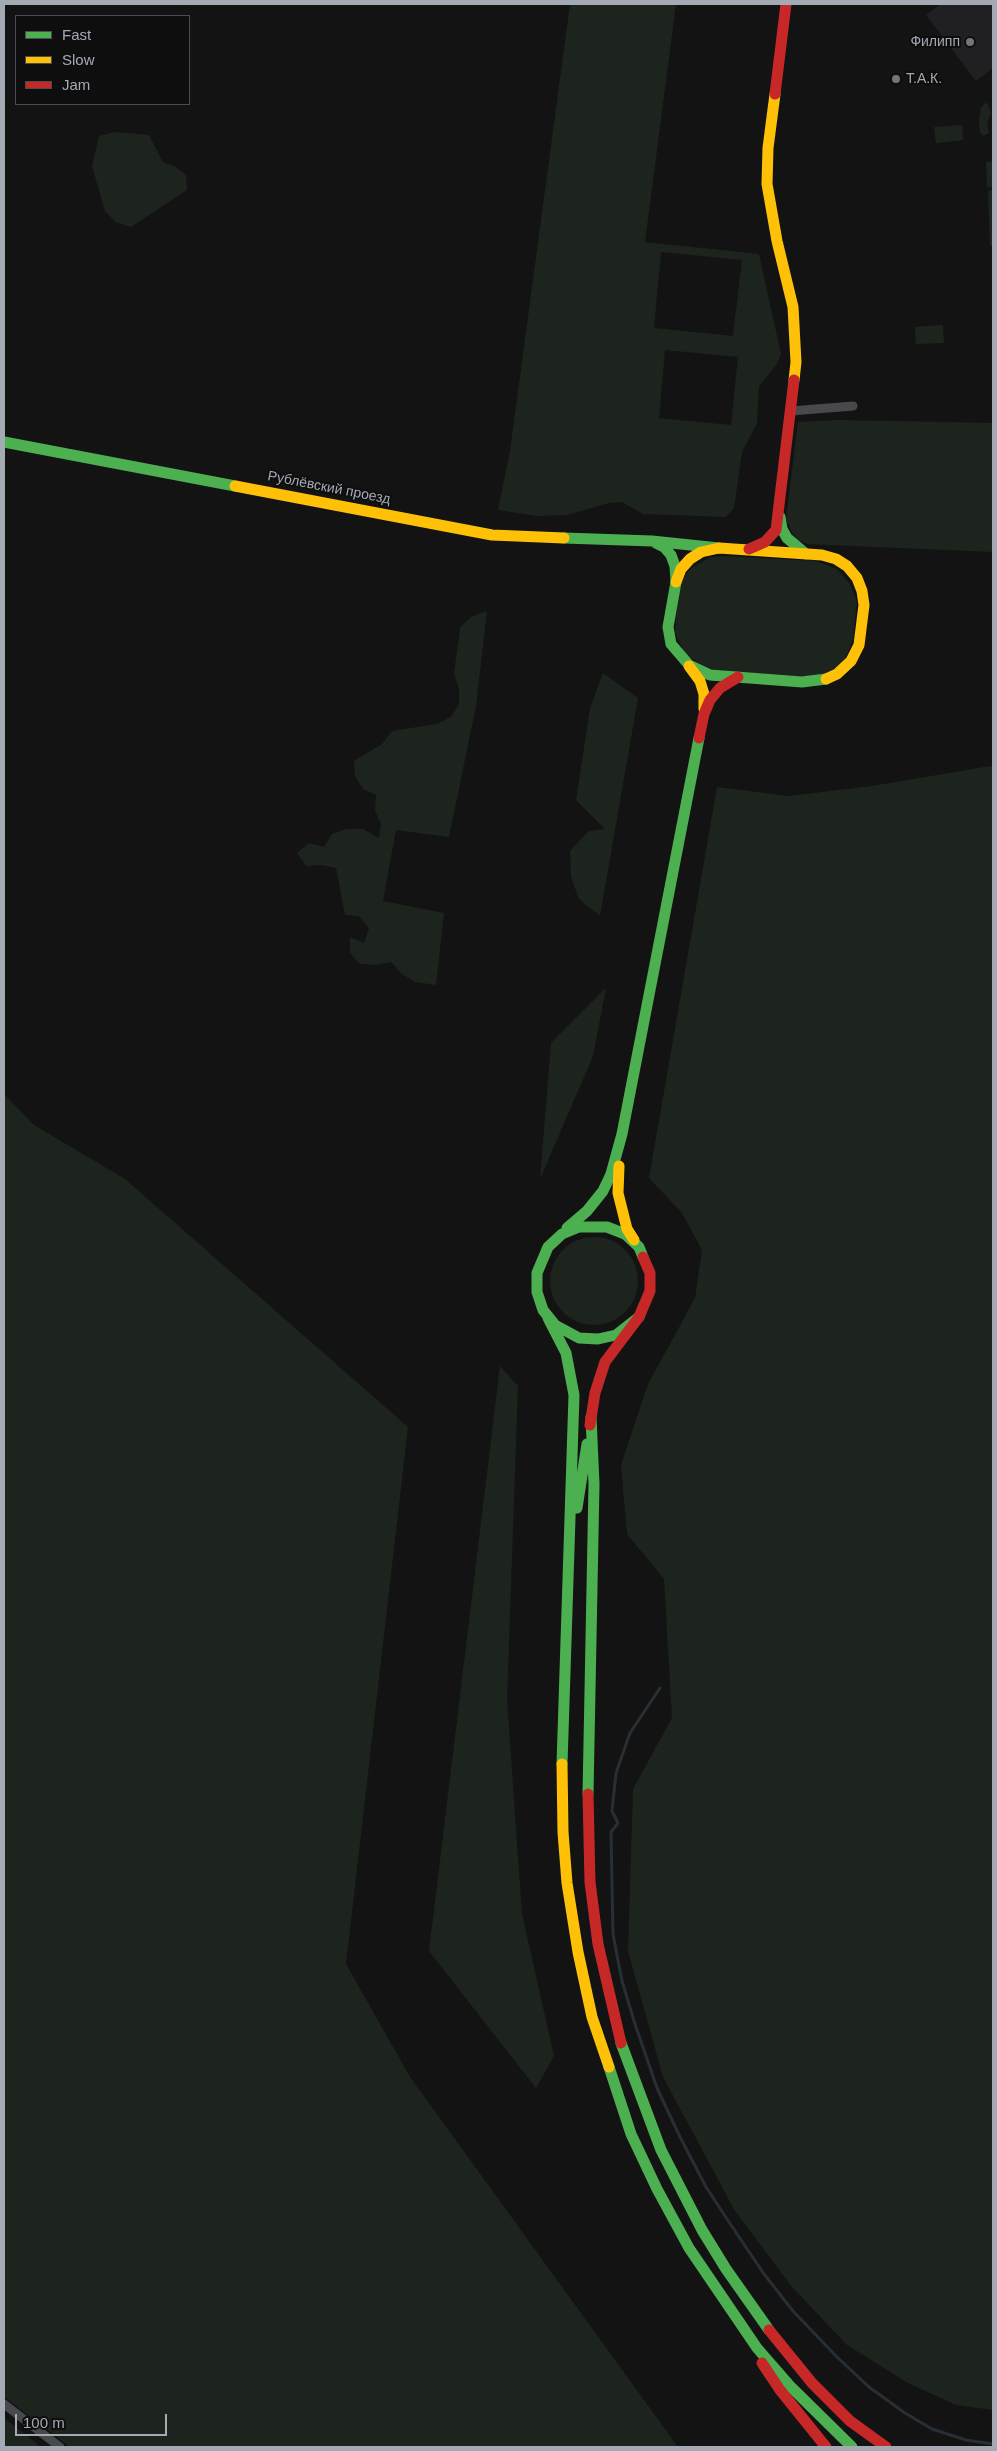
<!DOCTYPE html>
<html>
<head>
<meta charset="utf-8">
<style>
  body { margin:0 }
  #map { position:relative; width:997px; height:2451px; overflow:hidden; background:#131314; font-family:Helvetica,sans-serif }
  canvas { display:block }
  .frame { position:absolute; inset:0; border:5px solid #a4aab4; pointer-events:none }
  .legend { position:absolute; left:15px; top:15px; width:175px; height:90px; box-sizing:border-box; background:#0e0e0f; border:1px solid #4a4c51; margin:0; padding:6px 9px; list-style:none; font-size:15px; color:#a4aab4 }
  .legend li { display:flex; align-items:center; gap:10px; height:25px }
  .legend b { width:25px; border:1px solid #4a4c51 }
  .scale { position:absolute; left:15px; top:2414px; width:152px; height:22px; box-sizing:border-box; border:2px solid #a4aab4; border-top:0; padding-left:6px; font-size:15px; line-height:18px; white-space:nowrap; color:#a4aab4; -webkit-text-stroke:4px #0e0e0f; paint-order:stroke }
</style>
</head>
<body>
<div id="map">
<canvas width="997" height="2451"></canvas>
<div class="frame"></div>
<ul class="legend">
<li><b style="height:6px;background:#4caf50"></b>Fast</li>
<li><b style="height:6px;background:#ffc107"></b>Slow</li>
<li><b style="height:6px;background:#c62828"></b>Jam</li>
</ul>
<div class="scale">100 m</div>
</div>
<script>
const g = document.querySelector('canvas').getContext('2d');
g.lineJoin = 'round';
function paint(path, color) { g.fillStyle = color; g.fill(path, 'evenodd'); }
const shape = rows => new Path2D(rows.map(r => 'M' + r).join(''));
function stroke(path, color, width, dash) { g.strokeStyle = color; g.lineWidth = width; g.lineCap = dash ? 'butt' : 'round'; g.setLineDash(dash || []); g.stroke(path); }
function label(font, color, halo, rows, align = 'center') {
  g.font = font + ' Helvetica,sans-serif'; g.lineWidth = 4; g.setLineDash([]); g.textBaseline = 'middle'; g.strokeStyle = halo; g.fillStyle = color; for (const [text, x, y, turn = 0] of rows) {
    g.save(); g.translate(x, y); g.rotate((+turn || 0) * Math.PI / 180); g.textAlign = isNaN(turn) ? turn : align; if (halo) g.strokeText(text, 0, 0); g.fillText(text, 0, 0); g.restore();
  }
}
paint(shape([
  [941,4,993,4,993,68,976,81,926,15]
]), '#202022');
paint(shape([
  [570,4,676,4,645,242,759,254,781,354,776,365,759,386,757,423,742,452,734,508,726,517,643,514,622,502,609,503,567,515,537,516,498,510,510,451],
  [661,252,742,260,733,336,654,328],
  [665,350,738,357,731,425,659,418],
  [987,102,991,114,987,122,989,133,983,136,980,133,979,121,981,107],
  [962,125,963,140,936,143,934,127],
  [115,132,149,135,163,162,176,167,186,175,187,190,131,227,116,222,105,211,92,166,99,136],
  [993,161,993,186,987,188,986,162],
  [993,189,993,246,990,246,988,191],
  [943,325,944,343,916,344,915,327],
  [839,420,993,423,993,552,807,544,798,540,792,533,786,519,798,422],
  [723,556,816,561,837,569,850,584,857,601,853,640,845,660,836,668,819,676,809,677,712,670,691,658,684,652,675,633,678,592,686,574,693,567,711,557],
  [487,611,476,706,449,837,396,830,383,901,444,913,436,985,415,982,402,974,391,962,376,965,360,964,350,953,350,937,364,943,369,928,359,916,345,915,336,868,321,865,306,866,297,853,309,843,324,847,332,834,347,829,363,829,379,838,381,824,375,810,376,795,363,789,355,776,354,761,382,744,392,731,436,724,451,717,459,704,459,689,454,674,460,628,471,617],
  [603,673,638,698,600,916,579,899,571,877,570,851,589,831,605,829,576,800,590,709],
  [990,766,993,767,993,2410,956,2405,908,2383,847,2345,792,2287,735,2211,663,2077,628,1951,633,1789,672,1718,664,1579,627,1534,621,1465,648,1384,695,1298,702,1250,682,1213,649,1178,717,787,789,796,872,786],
  [606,988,593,1056,540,1179,551,1043],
  [4,1094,34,1125,125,1179,408,1427,346,1964,410,2077,678,2447,70,2447,4,2397],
  '550 1281a44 44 0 1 1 88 0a44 44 0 1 1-88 0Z',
  [500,1366,518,1386,507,1700,522,1914,554,2056,536,2088,429,1951],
  [4,2418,22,2432,41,2447,4,2447]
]), '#1d241e');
stroke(shape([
  [660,1688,630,1733,616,1773,612,1811,618,1823,611,1832,613,1934,622,1981,635,2024,657,2088,680,2137,706,2187,731,2225,764,2274,793,2311,837,2357,869,2387,905,2413,932,2429,966,2440,993,2444]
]), '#272f35', 3);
stroke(shape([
  [791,411,853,406],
  [4,2404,60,2447]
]), '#48494c', 9);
stroke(shape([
  [4,442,235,486],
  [780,517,782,529,787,538,806,554],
  [564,538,652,541,719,548],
  [656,543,664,547,671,555,675,566,676,582,668,627,671,644,689,665,710,675,802,682,826,679],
  [567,1228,587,1211,603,1191,611,1174,622,1134,699,738],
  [639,1317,616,1335,598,1339,579,1338,555,1325,543,1310,537,1292,537,1273,548,1247,562,1234,579,1227,607,1227,625,1234,639,1247,643,1257],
  [548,1318,566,1353,574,1395,562,1764],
  [577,1508,587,1444],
  [588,1794,594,1484,591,1417],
  [621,2043,661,2150,702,2230,726,2269,769,2330],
  [609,2067,631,2134,657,2189,689,2248,757,2348,791,2387,852,2447]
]), '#4caf50', 11);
stroke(shape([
  [775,94,768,148,767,184,777,241,793,307,796,362,794,380],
  [235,486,492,535,564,538],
  [676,582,681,569,690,559,701,552,719,548,822,555,836,559,847,566,857,578,862,591,864,605,859,645,851,661,837,674,826,679],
  [689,666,700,681,704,694,704,709],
  [619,1166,618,1193,627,1229,634,1240],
  [562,1764,563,1832,567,1883,578,1952,592,2017,609,2067]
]), '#ffc107', 11);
stroke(shape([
  [775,94,786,4],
  [749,549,765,542,776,530,794,380],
  [699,738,704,714,710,700,720,688,738,677],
  [590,1425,595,1393,605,1362,639,1317,650,1291,650,1273,643,1257],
  [588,1794,590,1882,598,1944,621,2043],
  [769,2330,812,2383,850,2421,886,2447],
  [762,2363,780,2390,826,2447]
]), '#c62828', 11);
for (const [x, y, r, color] of [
  [970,42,5,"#71757c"],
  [896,79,5,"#71757c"]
]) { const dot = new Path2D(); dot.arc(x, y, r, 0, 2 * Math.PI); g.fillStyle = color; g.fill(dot); stroke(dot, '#0e0e0f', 2); }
label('14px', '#a4aab4', '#0e0e0f', [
  ["Филипп",960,42],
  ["Т.А.К.",906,79,"left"]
], 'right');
label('14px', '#a4aab4', '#0e0e0f', [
  ["Рублёвский проезд",329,488,11]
]);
</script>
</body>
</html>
